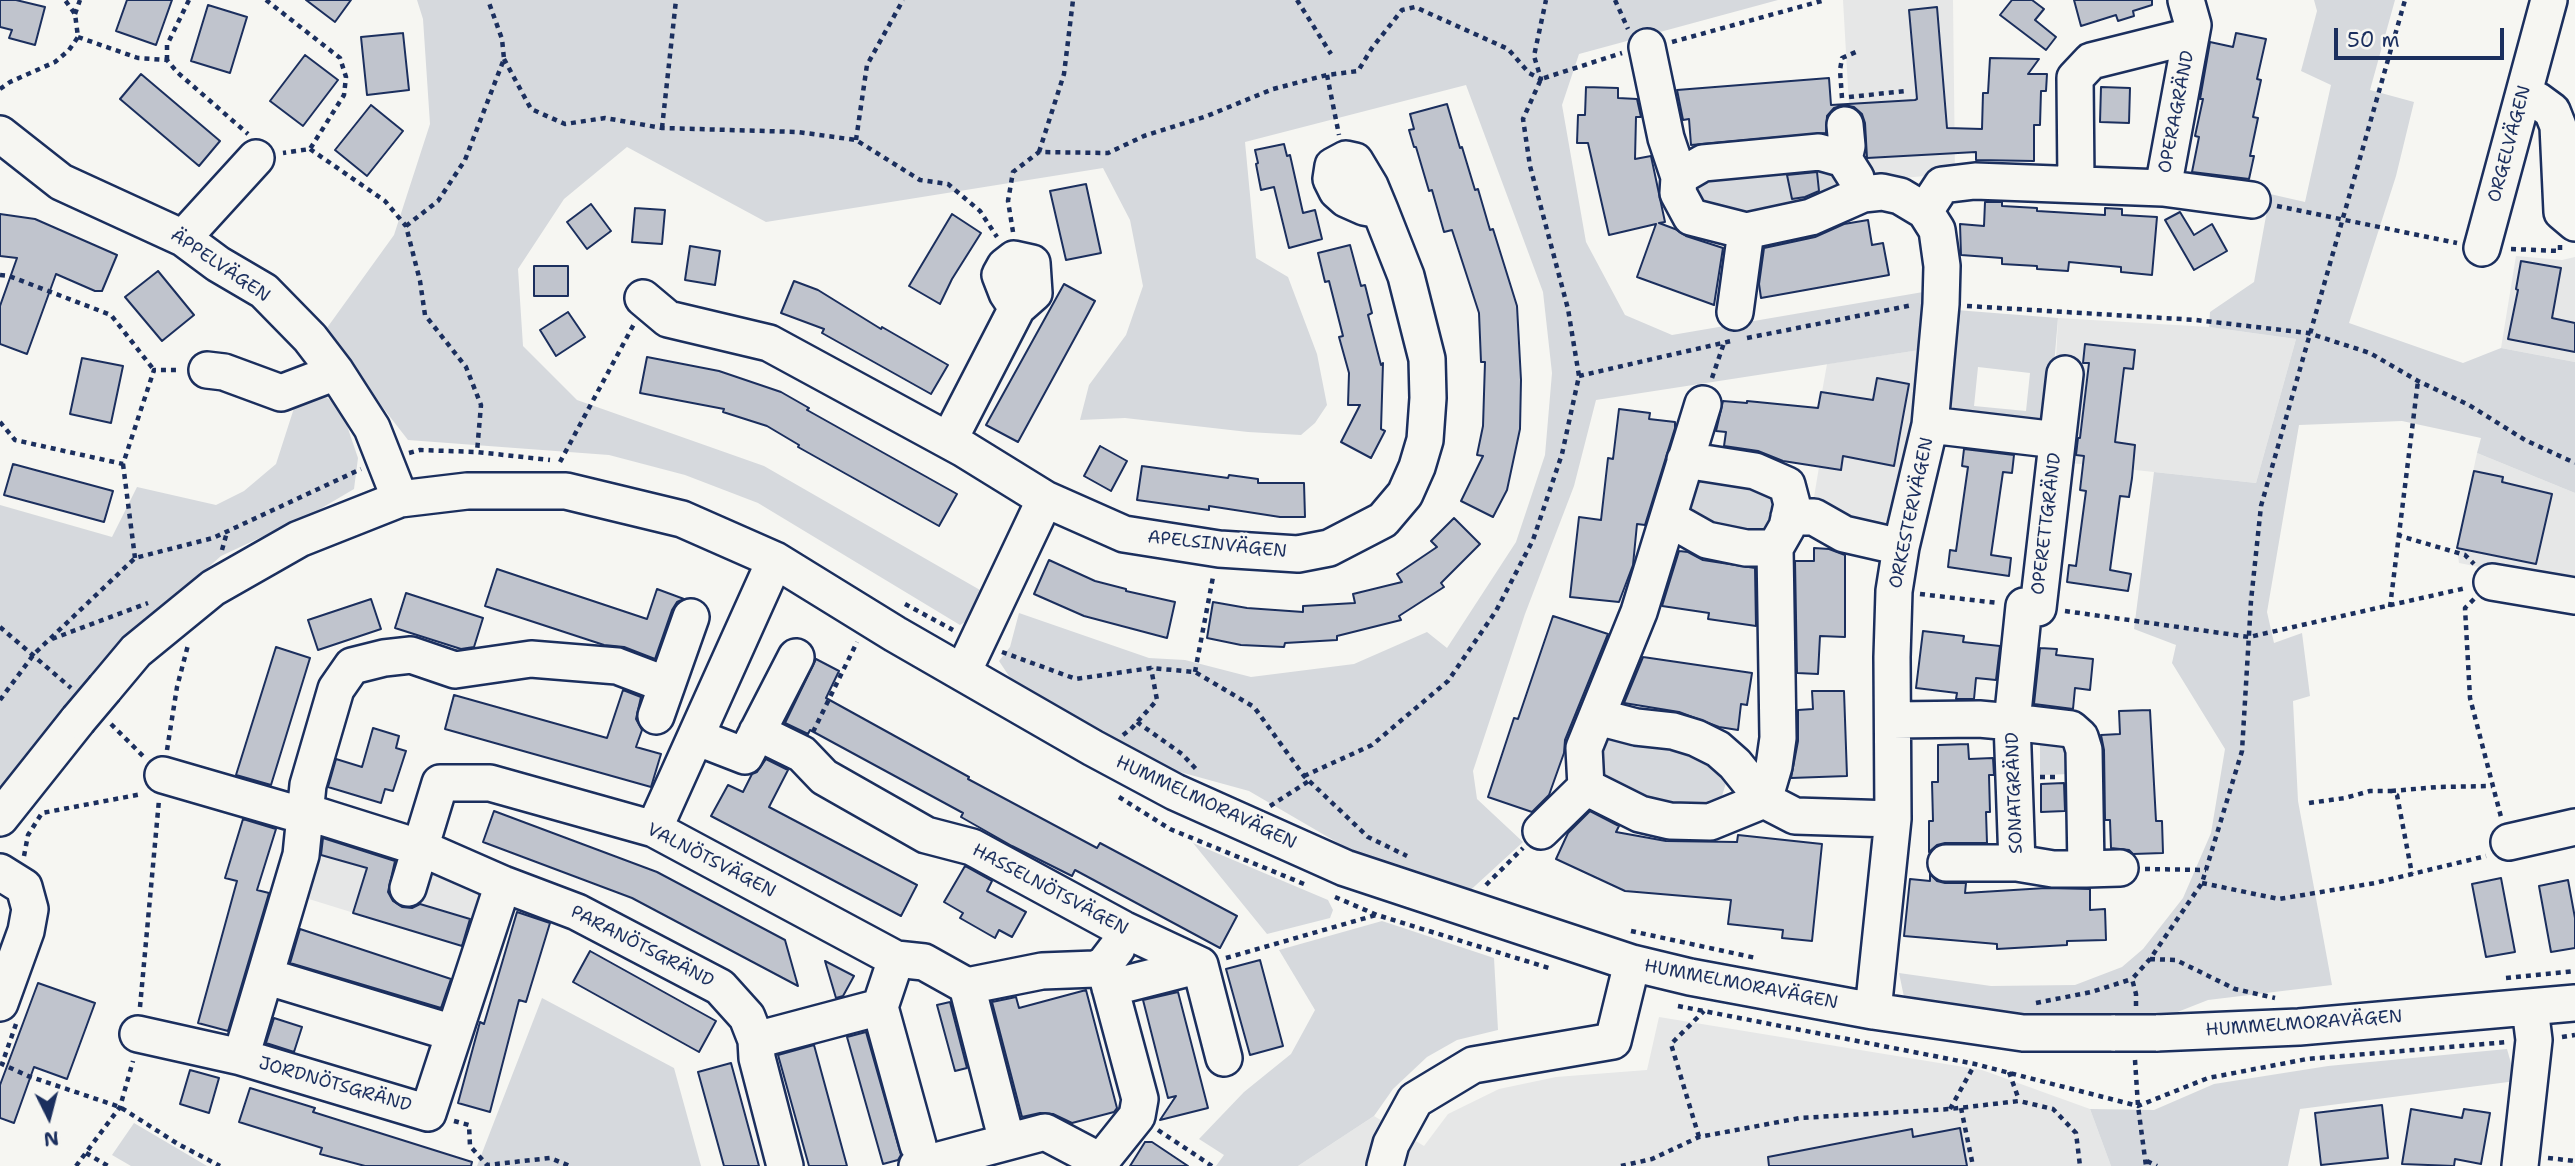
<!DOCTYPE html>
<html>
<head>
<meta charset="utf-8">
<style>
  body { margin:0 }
  #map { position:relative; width:2575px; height:1166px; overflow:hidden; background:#f6f6f2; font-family:"Shantell Sans",sans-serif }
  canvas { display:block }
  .north { position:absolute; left:14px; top:1082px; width:70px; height:70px; -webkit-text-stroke:5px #f6f6f2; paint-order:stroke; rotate:174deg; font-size:19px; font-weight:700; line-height:28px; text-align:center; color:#1b2f5e }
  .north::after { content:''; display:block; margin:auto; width:24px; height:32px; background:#1b2f5e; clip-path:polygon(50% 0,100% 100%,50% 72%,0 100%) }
  .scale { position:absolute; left:2334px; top:28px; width:170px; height:32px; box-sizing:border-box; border:4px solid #1b2f5e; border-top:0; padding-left:9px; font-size:21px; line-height:24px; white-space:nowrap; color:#1b2f5e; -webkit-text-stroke:5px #f6f6f2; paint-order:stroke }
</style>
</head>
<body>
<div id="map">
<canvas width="2575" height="1166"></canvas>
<div class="north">N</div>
<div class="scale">50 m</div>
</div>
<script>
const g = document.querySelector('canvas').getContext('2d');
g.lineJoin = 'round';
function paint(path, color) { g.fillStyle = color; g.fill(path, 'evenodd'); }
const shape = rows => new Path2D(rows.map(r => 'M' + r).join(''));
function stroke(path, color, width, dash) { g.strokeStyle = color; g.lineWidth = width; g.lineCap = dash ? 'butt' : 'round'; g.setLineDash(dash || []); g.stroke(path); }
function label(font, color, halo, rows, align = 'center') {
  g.font = font + ' "Shantell Sans",sans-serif'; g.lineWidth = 7; g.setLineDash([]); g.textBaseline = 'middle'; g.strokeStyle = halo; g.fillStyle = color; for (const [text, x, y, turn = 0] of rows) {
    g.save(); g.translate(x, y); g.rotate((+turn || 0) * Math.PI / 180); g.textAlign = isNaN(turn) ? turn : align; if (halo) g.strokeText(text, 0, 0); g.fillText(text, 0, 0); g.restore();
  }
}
paint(shape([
  [1843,0,1953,0,1955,173,1873,181,1852,158],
  [2516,256,2562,260,2575,257,2575,362,2501,348],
  [2058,318,2209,327,2296,339,2256,483,2061,462,2072,364,2056,359],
  [2085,344,2135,350,2133,368,2124,368,2115,442,2135,445,2133,462,2072,455,2075,437,2080,438,2089,363,2083,362],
  [1926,349,1895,523,1881,530,1854,522,1836,507,1813,503,1819,467,1809,465,1827,364],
  [2477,453,2575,493,2575,584,2563,584,2459,563,2457,548],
  [322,825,487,886,467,948,296,895],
  [1659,1017,1982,1070,2090,1109,2111,1166,1298,1166,1374,1116,1424,1146,1448,1114,1499,1089,1556,1077,1647,1070]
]), '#e6e7e7');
paint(shape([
  [417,0,1778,0,1579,54,1562,105,1586,242,1625,315,1672,335,1929,291,1926,349,1596,400,1574,486,1525,614,1473,771,1477,799,1523,842,1464,896,1369,861,1249,791,1151,764,1031,699,1009,676,999,661,1010,647,1019,613,1149,658,1185,660,1251,677,1354,664,1427,632,1447,648,1516,542,1545,455,1552,373,1543,292,1466,85,1245,142,1256,258,1288,277,1317,354,1327,405,1315,423,1301,435,1248,432,1125,418,1080,420,1089,385,1126,335,1143,286,1130,220,1103,168,766,222,627,147,564,199,518,269,523,346,577,400,764,466,987,594,972,618,960,625,758,503,685,475,609,455,408,440,324,332,394,235,430,124,423,19],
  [2314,0,2395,0,2370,90,2414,102,2396,176,2349,323,2463,363,2501,348,2575,362,2575,493,2477,453,2481,438,2402,421,2299,425,2267,612,2274,643,2302,633,2310,696,2293,701,2298,801,2332,985,2208,1000,2175,1013,2031,1015,1904,997,1899,973,1991,986,2075,985,2122,967,2143,949,2183,898,2211,833,2225,749,2172,663,2176,645,2134,629,2154,472,2256,483,2296,339,2209,327,2210,312,2254,282,2270,194,2305,202,2331,85,2301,71,2317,11],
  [1818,157,1854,194,1740,220,1711,213,1693,190,1698,177],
  [1956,310,2058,318,2049,425,1949,412],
  [1978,367,2030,373,2026,411,1974,406],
  [321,393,341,408,358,458,354,489,315,512,221,556,117,648,0,800,0,505,112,537,137,487,216,505,244,491,276,464,295,405],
  [1704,475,1735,475,1778,498,1777,527,1749,542,1683,508,1691,486],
  [1607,728,1669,738,1725,767,1726,783,1719,806,1710,815,1605,788,1595,740],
  [2040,745,2061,745,2071,758,2071,774,2040,775],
  [1193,843,1328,900,1333,910,1330,918,1267,934],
  [1382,921,1494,958,1498,1030,1457,1040,1427,1057,1393,1089,1374,1116,1298,1166,1216,1166,1224,1155,1199,1139,1244,1092,1291,1054,1315,1010,1279,950],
  [542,998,674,1068,701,1166,477,1166],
  [2507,1049,2516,1081,2300,1109,2288,1166,2111,1166,2090,1109,2154,1110,2214,1084,2328,1066],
  [134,1123,207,1166,131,1166,112,1155]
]), '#d6d9dd');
const building = shape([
  [0,0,16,0,45,7,35,45,9,38,12,30,0,27,0,0],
  [127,0,172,0,156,45,116,31,127,0],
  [306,0,351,0,335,22,306,0],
  [2012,0,2032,0,2044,9,2035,20,2056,37,2046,50,2000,15,2012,0],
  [2074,0,2152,0,2152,5,2133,11,2134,16,2118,21,2116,15,2081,26,2074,0],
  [208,5,247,17,230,73,191,61,208,5],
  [1937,7,1947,128,1982,129,1983,93,1988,93,1990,58,2039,59,2028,74,2047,74,2046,91,2041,91,2040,125,2034,125,2034,161,1976,160,1976,152,1867,158,1865,123,1862,114,1854,107,1844,105,1834,108,1827,116,1826,133,1691,145,1689,119,1683,120,1677,90,1829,78,1831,105,1915,100,1917,99,1909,10,1937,7],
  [403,33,409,90,367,95,361,37,403,33],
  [2236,33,2266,39,2257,79,2261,80,2253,117,2258,118,2250,156,2254,156,2249,179,2192,172,2199,137,2195,136,2203,99,2200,99,2210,42,2233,47,2236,33],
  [305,55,338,80,303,126,270,101,305,55],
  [141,74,220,141,199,166,120,99,141,74],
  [1586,87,1618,88,1618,98,1637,99,1641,117,1636,117,1635,159,1651,156,1665,222,1659,223,1675,229,1686,236,1723,248,1714,305,1637,277,1656,224,1609,235,1588,143,1577,143,1578,115,1585,115,1586,87],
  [2101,87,2130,88,2129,123,2100,122,2101,87],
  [1447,104,1460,148,1462,147,1475,190,1478,189,1490,230,1493,229,1517,306,1521,380,1520,429,1507,490,1493,517,1461,501,1483,456,1477,455,1483,426,1485,362,1481,362,1479,313,1452,230,1444,232,1432,190,1429,191,1416,147,1414,147,1409,130,1414,129,1410,114,1447,104],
  [371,105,403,131,367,176,335,150,371,105],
  [1284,144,1287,156,1290,155,1303,213,1315,210,1322,239,1289,248,1274,187,1261,190,1256,164,1258,163,1255,150,1284,144],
  [1817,172,1819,191,1805,197,1792,199,1787,175,1817,172],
  [1086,184,1101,253,1066,260,1050,191,1086,184],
  [1985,202,2002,202,2002,206,2037,208,2037,211,2105,215,2105,208,2122,209,2122,215,2157,217,2152,275,2121,272,2121,267,2069,262,2068,271,2037,269,2037,266,2002,264,2002,258,1961,255,1960,224,1984,226,1985,202],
  [591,204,611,231,587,249,567,222,591,204],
  [635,208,665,210,662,244,632,242,635,208],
  [2180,212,2194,235,2212,224,2227,251,2194,270,2165,220,2180,212],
  [0,214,35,219,117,255,102,291,95,291,56,274,27,354,0,344,0,306,17,258,0,256,0,214],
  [952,214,981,233,952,279,940,304,909,286,952,214],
  [1868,220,1872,245,1883,243,1889,275,1761,298,1759,284,1764,248,1815,237,1844,224,1868,220],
  [1350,245,1361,286,1365,285,1372,313,1368,315,1381,365,1383,363,1381,429,1385,431,1371,458,1341,442,1360,405,1348,405,1349,373,1339,337,1343,336,1329,281,1325,282,1318,253,1350,245],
  [690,246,720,251,715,285,685,280,690,246],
  [2521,261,2561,268,2552,318,2575,323,2575,352,2508,339,2518,290,2516,289,2521,261],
  [534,266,568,266,568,296,534,296,534,266],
  [158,271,194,315,162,341,125,297,158,271],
  [794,281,818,290,881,329,882,327,948,365,931,394,822,333,824,329,781,313,794,281],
  [1064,284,1095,301,1018,442,986,425,1064,284],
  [568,312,585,337,556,356,540,330,568,312],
  [2085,344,2135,350,2133,369,2124,368,2115,442,2135,445,2132,478,2129,497,2120,496,2110,570,2131,574,2128,591,2067,582,2069,565,2076,566,2086,491,2080,490,2084,456,2076,455,2078,438,2080,438,2089,363,2083,363,2085,344],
  [647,357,719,371,781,392,809,408,807,410,957,494,939,526,798,447,799,445,767,426,723,412,724,409,640,393,647,357],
  [82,358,123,366,111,423,70,414,82,358],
  [1877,378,1909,384,1894,466,1843,456,1841,470,1783,461,1758,451,1724,446,1726,432,1716,431,1723,401,1747,403,1747,401,1818,408,1821,392,1873,400,1877,378],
  [1619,409,1650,413,1649,419,1675,422,1675,428,1645,525,1637,524,1633,565,1619,602,1570,597,1579,517,1601,520,1608,458,1613,459,1619,409],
  [1100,446,1127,461,1111,491,1084,476,1100,446],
  [1964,449,2014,455,2012,473,2003,472,1991,555,2011,558,2009,576,1948,567,1950,550,1956,551,1968,467,1962,466,1964,449],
  [13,464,113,491,104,522,4,495,13,464],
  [1142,466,1228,478,1229,475,1258,479,1258,483,1304,483,1305,517,1280,517,1209,506,1209,510,1137,500,1142,466],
  [2474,471,2503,477,2502,482,2552,494,2536,564,2457,548,2474,471],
  [1454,518,1480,544,1441,583,1444,587,1399,616,1401,620,1337,636,1337,640,1285,643,1284,647,1241,645,1207,638,1213,602,1247,608,1303,612,1303,606,1355,603,1353,594,1402,582,1397,574,1437,547,1431,541,1454,518],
  [1814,548,1829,549,1845,555,1845,637,1820,636,1818,674,1797,673,1795,561,1814,561,1814,548],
  [1679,551,1688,552,1703,560,1755,568,1756,626,1708,619,1709,613,1662,606,1679,551],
  [1049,560,1095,581,1126,589,1126,591,1175,602,1167,638,1084,616,1034,594,1049,560],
  [497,569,647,619,657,589,684,599,677,602,672,610,655,659,624,647,604,645,485,606,497,569],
  [406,593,483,618,474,647,461,649,395,628,406,593],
  [371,599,381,629,318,650,308,620,371,599],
  [1553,616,1608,634,1565,740,1564,753,1549,795,1532,812,1488,797,1514,718,1518,719,1553,616],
  [1923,631,1964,636,1963,642,2000,646,1996,680,1976,678,1974,699,1956,699,1957,693,1916,688,1923,631],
  [276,647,310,658,271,785,236,775,276,647],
  [2040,648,2057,649,2056,655,2093,659,2090,690,2075,688,2073,709,2034,704,2040,648],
  [1643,657,1752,673,1747,705,1741,704,1738,730,1719,727,1679,712,1624,703,1643,657],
  [816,659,839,671,826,698,969,777,968,779,1097,848,1100,843,1237,916,1220,948,1075,870,1072,876,1012,846,961,817,963,813,810,730,808,734,785,723,816,659],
  [623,690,641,697,636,719,642,730,636,747,661,754,651,787,445,729,454,695,607,738,623,690],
  [1812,691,1844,691,1847,776,1791,778,1798,741,1798,710,1813,709,1812,691],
  [2150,710,2156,821,2162,821,2163,853,2133,854,2129,850,2111,848,2110,820,2105,820,2104,750,2101,735,2120,734,2119,711,2150,710],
  [373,728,399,736,396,748,406,751,393,791,385,789,381,803,328,787,336,759,362,767,373,728],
  [1968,744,1969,759,1993,758,1994,775,1989,775,1990,812,1986,812,1987,843,1945,843,1937,845,1929,852,1929,821,1933,821,1932,782,1938,782,1938,745,1968,744],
  [766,759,788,770,769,807,917,885,901,916,711,816,728,785,743,792,752,774,757,772,766,759],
  [2064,783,2065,811,2041,812,2041,784,2064,783],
  [494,811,657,872,785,940,798,986,632,898,483,842,494,811],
  [1590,811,1619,826,1616,832,1666,841,1737,842,1738,835,1822,844,1812,941,1782,938,1783,930,1728,924,1731,900,1625,891,1556,859,1568,833,1590,811],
  [243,819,276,829,257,890,269,893,228,1031,198,1023,237,881,225,878,243,819],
  [323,838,395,861,388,892,393,901,402,907,412,908,420,904,470,919,462,946,353,913,367,868,321,855,323,838],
  [965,866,992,881,987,891,1026,912,1012,937,999,930,995,938,960,918,963,913,944,902,965,866],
  [1930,874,1937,881,1945,883,1966,883,1965,893,2046,888,2090,889,2090,910,2105,909,2106,940,2067,941,2067,945,1997,949,1997,944,1904,936,1910,879,1930,881,1930,874],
  [2501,878,2515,952,2486,957,2472,884,2501,878],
  [2568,880,2575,918,2575,948,2551,952,2539,886,2568,880],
  [517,912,550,923,526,1002,519,1000,490,1112,458,1103,480,1022,484,1024,517,912],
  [300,929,451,979,441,1008,290,963,300,929],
  [590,951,716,1021,699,1052,573,982,590,951],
  [1260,960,1283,1046,1250,1055,1226,969,1260,960],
  [825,961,854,976,843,996,836,998,825,961],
  [38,983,95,1003,67,1079,34,1067,14,1123,0,1118,0,1085,38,983],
  [1086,990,1117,1108,1114,1112,1072,1123,1053,1114,1040,1113,1022,1117,992,1002,1016,997,1019,1008,1086,990],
  [1178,992,1208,1108,1160,1120,1176,1096,1168,1098,1143,1000,1178,992],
  [950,1002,967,1068,955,1071,937,1005,950,1002],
  [274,1018,302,1027,294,1052,266,1043,274,1018],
  [866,1032,901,1155,898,1160,883,1164,847,1037,866,1032],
  [814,1045,847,1166,809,1166,778,1055,814,1045],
  [731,1063,759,1166,724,1166,698,1072,731,1063],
  [190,1070,219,1078,209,1113,180,1104,190,1070],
  [250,1088,315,1108,313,1112,472,1162,471,1166,365,1166,320,1154,322,1148,239,1122,250,1088],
  [2382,1105,2388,1158,2321,1165,2315,1113,2382,1105],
  [2411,1109,2462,1118,2464,1109,2490,1113,2481,1164,2455,1159,2454,1166,2402,1164,2411,1109],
  [1960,1128,1967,1166,1769,1166,1768,1157,1912,1129,1913,1137,1960,1128],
  [1145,1142,1152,1142,1188,1166,1130,1166,1145,1142]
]);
paint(building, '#c0c4cd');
stroke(building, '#1b2f5e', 2);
const minor = shape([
  [1647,47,1666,138,1679,177],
  [2523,97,2537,100,2552,111,2558,126,2562,212,2575,223],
  [1845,125,1847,146,1844,159,1856,178],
  [0,134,61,182,183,238,218,264,264,291,310,338,336,372,372,428,400,499],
  [1844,159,1819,152,1703,163,1679,177,1678,193,1691,217,1746,231,1811,217,1863,194,1882,192,1900,196,1925,211,1937,230,1942,266,1941,304,1930,425,1901,547,1894,591,1892,657,1893,819,1873,1011],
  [2076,183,2075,78,2091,61,2191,36],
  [2163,188,2193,25,2186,0],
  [1925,211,1942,185,1975,181,2163,188,2252,200],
  [183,238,256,158],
  [2482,248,2549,0],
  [643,298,668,319,769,343,964,449,1045,499,1124,534,1219,549,1298,554,1329,548,1383,520,1405,494,1417,467,1425,440,1428,398,1427,359,1406,276,1380,210,1370,186,1355,161,1346,159,1333,166,1331,179,1337,191,1346,199,1364,207,1380,210],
  [1735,312,1746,231],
  [207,370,224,372,281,393,336,372],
  [1930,425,2057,440],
  [949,440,1017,308,1034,293,1032,263,1014,259,1005,266,1000,275,1007,293,1017,308],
  [1685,460,1755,471,1787,485,1792,504,1787,527,1775,548,1778,738,1774,766,1764,800],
  [1789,517,1814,517,1844,534,1901,547],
  [1668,518,1707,540,1746,548,1775,548],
  [2492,582,2575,596],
  [2038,608,2065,374],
  [963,672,1045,499],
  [105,688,136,651,213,588,299,539,400,499,467,491,566,491,682,519,775,560,895,634,1093,748,1175,792,1345,868,1632,963,1690,977,1873,1011,2023,1033,2115,1033],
  [656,716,691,617],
  [1598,717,1636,727,1673,731,1696,738,1718,749,1735,764,1764,800,1795,816,1893,819],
  [1893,720,1979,719,2012,722,2024,606],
  [757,732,802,754,824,777,926,835,972,847,1123,929,1200,965],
  [696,737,745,756,796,657],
  [163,775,294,813,313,814,421,848,503,884,577,912,720,987,747,1017,756,1040],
  [1586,787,1640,814,1670,821,1710,822,1764,800],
  [0,818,78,720],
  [654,829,775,560],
  [1541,831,1586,787,1584,748,1639,612,1703,404],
  [2509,842,2575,827],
  [1946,863,2017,863,2053,869,2086,869,2084,750,2080,737,2071,729,2012,722,2017,863],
  [2086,869,2120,868],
  [0,872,24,887,30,909,26,931,0,1003],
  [408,888,440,783,490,783,654,829,896,959,924,962,967,986],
  [896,959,880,1007,918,1145],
  [265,976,453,1033],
  [967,986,1042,971,1095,969,1104,965,1117,948],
  [967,986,1004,1130],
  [1110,988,1200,965,1224,1058],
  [2156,1033,2299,1027,2575,1003],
  [138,1034,241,1057,428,1113,503,884],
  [241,1057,301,855,308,785,336,689,352,666,384,658,411,655,455,670,531,659,617,666,667,685],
  [785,1166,757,1058,756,1040,880,1007],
  [917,1166,1045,1132,1100,1161],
  [1097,1166,1137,1116,1140,1099,1104,965],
  [1385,1166,1391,1144,1415,1100,1473,1065,1613,1041,1632,963],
  [2520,1166,2534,1040,2530,1008]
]);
stroke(minor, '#1b2f5e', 40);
stroke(shape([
  [266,0,340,58,346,77,344,95,310,149,283,153],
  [1297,0,1331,54],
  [1615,0,1628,29],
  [75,14,80,0],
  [78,37,138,58,167,60,177,72,248,134],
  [1672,42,1825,0],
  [504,59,531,109,565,124,605,118,662,128,798,132,856,140,920,180,948,184,980,211,997,237],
  [167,60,167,45,189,0],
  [1327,75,1339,135],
  [0,89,10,82,55,62,69,50,78,37,75,14,65,0],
  [1849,97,1906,91],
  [1842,98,1840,70,1842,58,1856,52],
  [662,128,676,0],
  [856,140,867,65,903,0],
  [310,149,385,201,406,226,420,281,425,315,466,367,481,405,477,452],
  [1039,152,1064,74,1073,0],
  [2277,206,2457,243],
  [406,226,438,201,465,160,504,59,502,39,488,0],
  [1013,232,1008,201,1013,172,1039,152,1108,153,1144,136,1207,116,1273,89,1327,75,1358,71,1372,48,1402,10,1415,7,1508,49,1529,73,1541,79,1534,56,1546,0],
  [2511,249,2560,251,2560,245],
  [0,275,9,276,111,315,154,370],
  [1967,306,2196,320,2308,333,2370,353,2418,381,2469,405,2525,440,2575,463],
  [1747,338,1913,305],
  [1579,376,1731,341],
  [1712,378,1724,343],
  [0,422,15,440,123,464,154,370,179,370],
  [409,453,420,450,477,452,550,460],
  [560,462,634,324],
  [123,464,135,558],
  [2397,535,2465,555,2474,564],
  [222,550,227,532],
  [1920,594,1998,603],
  [2474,599,2465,608,2470,698,2501,817],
  [905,604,953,630],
  [2390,607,2418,381],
  [2065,611,2249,637,2466,588],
  [0,627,71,688],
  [52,639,148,603],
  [1002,652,1076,679,1151,668,1195,672,1254,707,1304,776,1368,837,1407,856],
  [1195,672,1213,577],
  [0,700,34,654,135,558,213,538,361,469],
  [1137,722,1182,754,1196,769],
  [111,724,144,757],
  [813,732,857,642],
  [1123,735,1131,729,1157,700,1151,668],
  [167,750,177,687,188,645],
  [1304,776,1372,745,1448,681,1496,611,1533,540,1562,454,1579,376,1568,309,1530,166,1523,119,1541,79,1622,53],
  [2040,777,2059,777],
  [2391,791,2438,787,2492,786],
  [1119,797,1170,829,1304,884],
  [2309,803,2345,798,2370,791,2391,791,2397,795,2412,874],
  [1270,806,1309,781],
  [24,856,28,835,42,813,142,794],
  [2145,869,2206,870],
  [2202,883,2279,899,2375,883,2486,856],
  [1486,885,1523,848],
  [1335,897,1377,915,1552,969],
  [1631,931,1756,958],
  [1226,958,1376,915],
  [2150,959,2176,960,2235,989,2275,998],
  [2506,978,2575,971],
  [2036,1003,2091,992,2132,979],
  [1678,1006,1975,1064,2138,1106,2208,1078,2307,1059,2508,1042],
  [2136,1006,2136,994,2132,979,2150,959,2202,883,2242,751,2251,601,2261,506,2405,0],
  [140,1007,159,800],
  [16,1024,2,1064,28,1076,120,1107,178,1144,220,1166],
  [2562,1037,2575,1035],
  [2135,1060,2138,1106,2146,1166],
  [2009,1072,2019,1100],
  [1961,1108,1973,1166],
  [1950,1109,1975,1064],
  [454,1121,469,1125,470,1146,487,1165,550,1158,570,1166],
  [1158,1130,1212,1166],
  [1699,1137,1671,1044,1704,1011],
  [86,1153,108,1166],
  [2548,1158,2575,1161],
  [2147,1161,2157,1166],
  [76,1166,120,1107,133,1061],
  [1621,1166,1652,1159,1699,1137,1800,1118,1950,1109,2019,1101,2053,1109,2076,1133,2080,1166]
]), '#1b2f5e', 4.5, [5, 5]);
stroke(minor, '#f6f6f2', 35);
const minorBridge = shape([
  [78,720,105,688],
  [2115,1033,2156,1033]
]);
stroke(minorBridge, '#1b2f5e', 40, []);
stroke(minorBridge, '#f6f6f2', 35);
label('18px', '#1b2f5e', '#f6f6f2', [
  ["OPERAGRÄND",2177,112,-79],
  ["ORGELVÄGEN",2510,144,-75],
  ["ÄPPELVÄGEN",220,266,34],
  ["ORKESTERVÄGEN",1912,513,-78],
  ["OPERETTGRÄND",2047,524,-83],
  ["APELSINVÄGEN",1217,545,6],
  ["SONATGRÄND",2015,793,-92],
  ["HUMMELMORAVÄGEN",1206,803,25],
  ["VALNÖTSVÄGEN",711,861,27],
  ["HASSELNÖTSVÄGEN",1050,890,28],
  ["PARANÖTSGRÄND",642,947,27],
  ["HUMMELMORAVÄGEN",1741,985,11],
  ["HUMMELMORAVÄGEN",2304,1024,-4],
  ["JORDNÖTSGRÄND",335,1085,16]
]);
</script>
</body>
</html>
